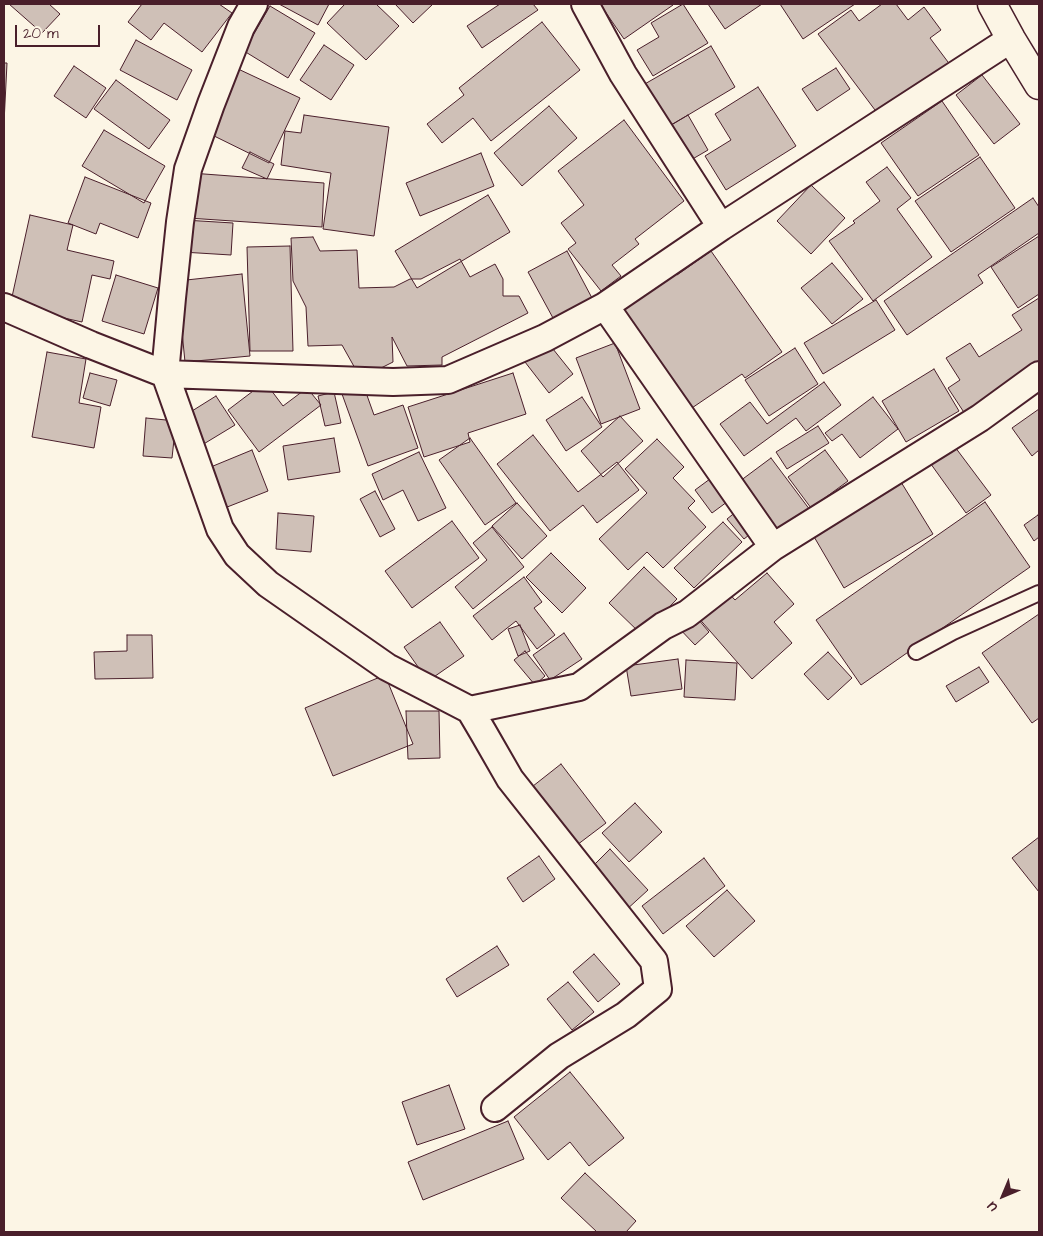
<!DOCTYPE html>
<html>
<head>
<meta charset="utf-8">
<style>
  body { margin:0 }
  #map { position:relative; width:1043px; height:1236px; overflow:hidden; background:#fcf5e5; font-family:"Architects Daughter",sans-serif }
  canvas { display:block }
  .frame { position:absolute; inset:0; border:5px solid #4a1f2b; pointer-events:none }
  .north { position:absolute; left:978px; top:1171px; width:50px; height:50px; -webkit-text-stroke:4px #fcf5e5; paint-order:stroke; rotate:225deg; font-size:14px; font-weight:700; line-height:20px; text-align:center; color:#4a1f2b }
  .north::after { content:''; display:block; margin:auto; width:18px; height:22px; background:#4a1f2b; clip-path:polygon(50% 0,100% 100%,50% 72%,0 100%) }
  .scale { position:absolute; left:15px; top:25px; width:85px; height:22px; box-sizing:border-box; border:2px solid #4a1f2b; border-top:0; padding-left:6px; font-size:15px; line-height:18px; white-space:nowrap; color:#4a1f2b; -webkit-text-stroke:4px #fcf5e5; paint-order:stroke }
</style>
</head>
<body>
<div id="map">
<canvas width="1043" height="1236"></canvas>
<div class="frame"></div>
<div class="north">U</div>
<div class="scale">20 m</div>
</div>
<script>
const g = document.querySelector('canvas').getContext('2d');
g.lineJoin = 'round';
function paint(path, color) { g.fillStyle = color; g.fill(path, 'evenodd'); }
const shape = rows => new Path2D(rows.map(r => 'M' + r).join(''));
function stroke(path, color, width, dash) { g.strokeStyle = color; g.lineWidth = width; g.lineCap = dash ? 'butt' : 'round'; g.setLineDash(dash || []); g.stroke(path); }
const building = shape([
  [9,4,49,4,60,14,42,33,9,4],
  [142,4,219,4,232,13,202,52,164,23,151,40,128,22,142,4],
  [279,4,329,4,318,25,279,4],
  [345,4,376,4,399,26,366,60,327,23,345,4],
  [395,4,433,4,413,23,395,4],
  [500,4,533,4,538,10,482,48,467,26,500,4],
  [600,4,672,4,673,5,624,39,600,4],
  [683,4,708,43,653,76,637,50,659,37,651,23,683,4],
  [708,4,762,4,725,29,708,4],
  [780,4,855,4,803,39,780,4],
  [882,4,896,4,908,20,924,7,941,30,930,38,951,66,881,118,818,34,851,10,859,21,882,4],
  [270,6,315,33,288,78,244,51,270,6],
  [542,22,580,70,491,141,473,118,442,143,427,124,464,95,459,88,542,22],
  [136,40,192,70,177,100,120,70,136,40],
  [324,45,354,65,331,100,300,80,324,45],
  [711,46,735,87,668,127,643,85,711,46],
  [4,63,7,63,4,123,4,63],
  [74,66,106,88,86,118,54,96,74,66],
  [236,68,300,98,269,163,206,132,236,68],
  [836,68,850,89,817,111,802,89,836,68],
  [982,75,1020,124,994,144,956,95,982,75],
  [116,80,170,120,149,149,94,109,116,80],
  [758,87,796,146,726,190,705,156,731,140,715,114,758,87],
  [942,101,979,155,918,196,881,143,942,101],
  [549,106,577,138,522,186,494,153,549,106],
  [304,115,389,127,374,236,323,229,331,173,281,165,285,131,301,133,304,115],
  [688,115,708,150,684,164,664,129,688,115],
  [624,120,684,201,635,239,639,244,612,265,621,276,601,291,568,249,576,243,561,223,584,205,558,171,624,120],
  [104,130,165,166,144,203,82,166,104,130],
  [250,152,274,164,267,179,242,168,250,152],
  [481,153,494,186,420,216,406,183,481,153],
  [980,157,1015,208,951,252,915,201,980,157],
  [887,167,911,198,897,209,932,257,873,301,829,241,855,223,853,221,880,201,866,182,887,167],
  [191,173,324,183,322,227,188,218,191,173],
  [85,177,151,203,138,238,100,223,96,234,68,223,85,177],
  [811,185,845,218,811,254,777,221,811,185],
  [488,195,510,232,417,288,395,251,488,195],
  [1033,198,1039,207,1039,233,978,275,983,283,907,335,884,301,1033,198],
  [30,215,73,225,67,250,114,261,110,279,92,275,82,322,10,306,30,215],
  [184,220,233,223,231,255,182,252,184,220],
  [1039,236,1039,294,1018,308,991,267,1039,236],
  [313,237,320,251,357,250,359,288,394,287,410,279,421,279,460,259,470,277,495,264,503,279,503,296,519,296,528,313,442,357,442,365,407,366,392,337,393,362,377,370,356,370,342,345,308,346,306,307,293,281,291,238,313,237],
  [290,246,293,351,250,351,247,247,290,246],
  [567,251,592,298,553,318,528,272,567,251],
  [711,251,782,352,745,378,742,374,686,412,617,313,675,273,677,275,711,251],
  [832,263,863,299,832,324,801,288,832,263],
  [242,274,250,356,185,362,177,281,242,274],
  [116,275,158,288,144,334,102,321,116,275],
  [1039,298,1039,366,967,417,948,388,960,380,946,358,970,343,979,357,1022,330,1012,315,1039,298],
  [876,300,895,330,823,374,804,343,876,300],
  [615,343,640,409,601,424,576,358,615,343],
  [549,344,573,374,549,393,525,362,549,344],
  [795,348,818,384,769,416,745,380,795,348],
  [47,352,86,359,79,403,101,407,94,448,32,437,47,352],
  [934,369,959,411,906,442,882,401,934,369],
  [90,373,117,380,110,406,83,398,90,373],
  [513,373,526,414,468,433,470,442,424,457,408,407,513,373],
  [265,382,283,406,307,388,321,405,259,452,228,410,265,382],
  [824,382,841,405,806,431,796,418,744,456,720,424,750,402,767,424,824,382],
  [364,387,374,415,403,405,418,448,368,466,342,394,364,387],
  [334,392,341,423,325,426,318,396,334,392],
  [216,396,235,425,202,445,184,416,216,396],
  [582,397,602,427,566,451,546,420,582,397],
  [873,397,898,429,860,458,842,434,832,441,825,433,873,397],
  [1039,409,1039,450,1032,456,1012,428,1039,409],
  [620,416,643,441,603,477,581,451,620,416],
  [146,418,176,421,172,458,143,456,146,418],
  [818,426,829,443,787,469,776,452,818,426],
  [533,435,578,492,617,462,639,490,597,523,583,505,550,531,497,464,533,435],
  [334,438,340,472,288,480,283,446,334,438],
  [470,438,516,503,485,525,439,460,470,438],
  [657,439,684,467,673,478,695,501,688,508,706,527,663,568,647,552,628,570,599,539,647,493,625,469,657,439],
  [952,443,991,495,966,513,928,460,952,443],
  [252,450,268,491,217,511,201,471,252,450],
  [825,450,848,481,811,508,788,477,825,450],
  [419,452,446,508,418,521,403,490,383,500,372,474,419,452],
  [771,458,810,510,775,535,736,484,771,458],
  [714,476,731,499,712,513,695,490,714,476],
  [901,482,933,534,844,588,813,535,901,482],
  [375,491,395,529,380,537,360,499,375,491],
  [985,502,1030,567,861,685,816,620,985,502],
  [517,503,547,536,522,559,492,526,517,503],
  [737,511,754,531,744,539,727,519,737,511],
  [278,513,314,516,311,552,276,549,278,513],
  [1038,515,1039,518,1039,537,1034,541,1024,525,1038,515],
  [452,521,479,558,412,608,385,571,452,521],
  [723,522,742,542,694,588,674,568,723,522],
  [492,527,524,567,473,609,455,587,487,560,473,543,492,527],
  [551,553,586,588,562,613,526,577,551,553],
  [644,567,677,599,642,635,609,603,644,567],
  [767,573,794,604,774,622,792,643,752,679,696,615,725,589,735,600,767,573],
  [524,577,542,602,534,608,555,635,537,649,516,621,492,640,473,616,524,577],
  [692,612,709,632,695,645,677,626,692,612],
  [1039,614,1039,718,1032,723,982,653,1039,614],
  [440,622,464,656,428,681,404,647,440,622],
  [520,625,530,651,518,656,508,629,520,625],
  [564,633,582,659,550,680,533,655,564,633],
  [127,635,152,635,153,678,95,679,94,652,127,651,127,635],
  [525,651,545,676,535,685,514,660,525,651],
  [828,652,852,678,828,700,804,674,828,652],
  [678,659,682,689,631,696,626,666,678,659],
  [686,660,737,663,735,700,684,697,686,660],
  [979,667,989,682,956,702,946,686,979,667],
  [385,675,413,744,333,776,305,708,385,675],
  [406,711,439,711,440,758,408,759,406,711],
  [561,764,606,823,573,848,528,790,561,764],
  [635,803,662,832,629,862,602,833,635,803],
  [1039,837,1039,892,1012,858,1039,837],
  [610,849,648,890,625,911,588,871,610,849],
  [539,856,555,879,523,902,507,878,539,856],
  [704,858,725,886,663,934,642,906,704,858],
  [727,890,755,921,714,957,686,926,727,890],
  [497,946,509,965,457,997,446,979,497,946],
  [594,954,620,984,598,1002,573,972,594,954],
  [568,982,594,1012,572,1030,547,999,568,982],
  [570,1072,624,1138,589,1166,570,1142,548,1160,514,1117,570,1072],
  [449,1085,465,1129,417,1145,402,1102,449,1085],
  [508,1121,524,1159,423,1200,408,1162,508,1121],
  [585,1173,636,1221,626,1232,597,1232,561,1198,585,1173]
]);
paint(building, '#cfc0b7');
stroke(building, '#4a1f2b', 1);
const lane = shape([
  [916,652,953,632,1039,593]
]);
const street = shape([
  [254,4,241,27,211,104,188,169,180,222,172,298,165,374,220,529,237,555,268,584,387,667,470,710,483,732,510,779,654,961,658,989,626,1015,559,1056,495,1108],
  [585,4,623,74,721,227],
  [605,306,773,547],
  [4,307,91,345,165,374,393,382,448,380,545,338,605,306,721,227,1011,39],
  [470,710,579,687,663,626,687,614,773,547,980,418,1039,375]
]);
const highway = shape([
  [992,4,1011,39,1039,85]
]);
stroke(lane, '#4a1f2b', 18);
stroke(street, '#4a1f2b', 30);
stroke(highway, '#4a1f2b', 31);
stroke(lane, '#fcf5e5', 14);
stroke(street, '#fcf5e5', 26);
stroke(highway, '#fcf5e5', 28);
</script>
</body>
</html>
